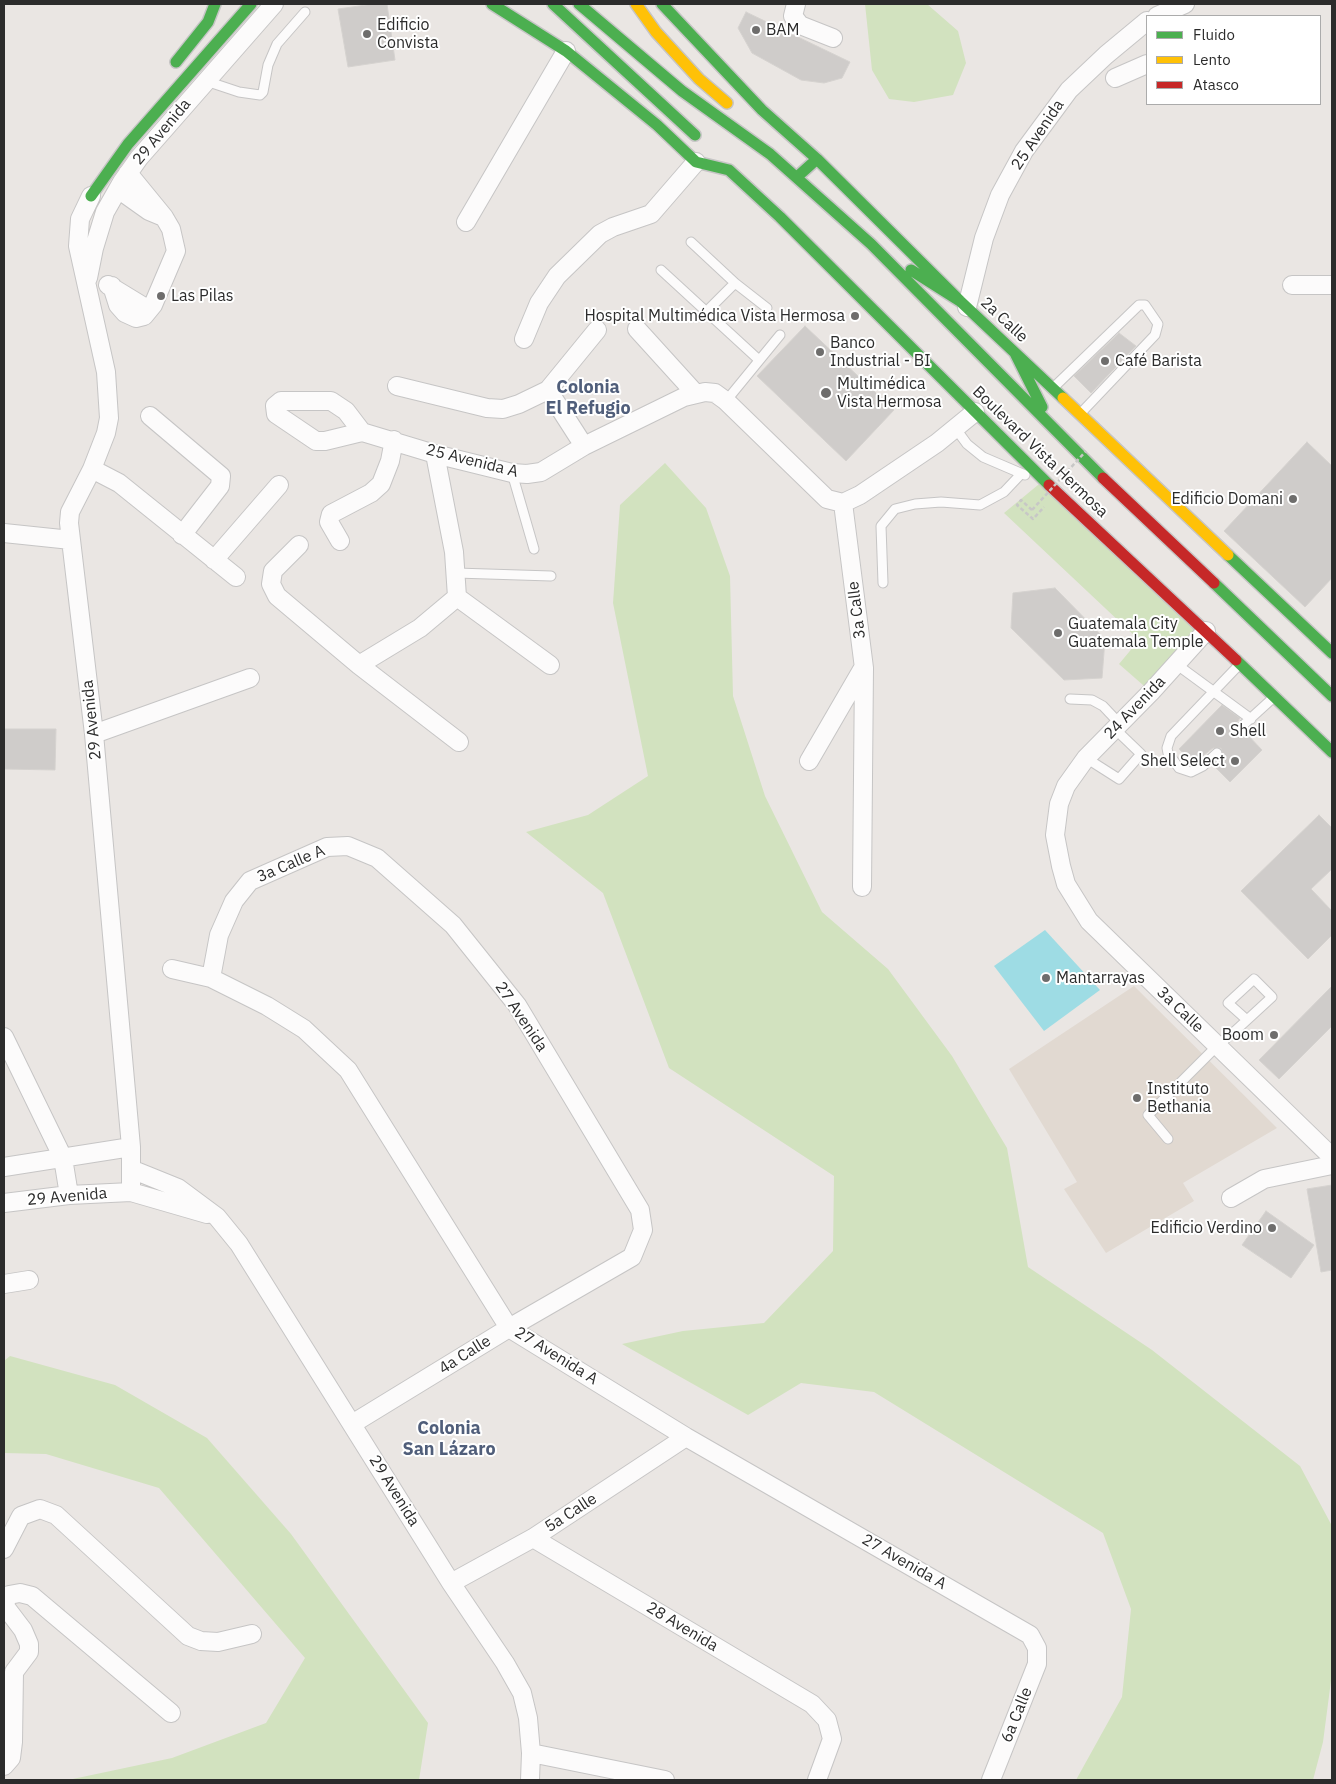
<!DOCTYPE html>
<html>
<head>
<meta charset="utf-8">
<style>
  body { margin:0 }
  #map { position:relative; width:1336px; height:1784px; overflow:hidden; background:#eae6e3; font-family:"IBM Plex Sans",sans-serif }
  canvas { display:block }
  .frame { position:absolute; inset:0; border:5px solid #2c2c2c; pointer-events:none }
  .legend { position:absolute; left:1146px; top:15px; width:175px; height:90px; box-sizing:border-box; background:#fff; border:1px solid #ababab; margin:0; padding:6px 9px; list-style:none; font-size:15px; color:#2c2c2c }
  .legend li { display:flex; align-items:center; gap:10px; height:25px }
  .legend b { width:25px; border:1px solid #ababab }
</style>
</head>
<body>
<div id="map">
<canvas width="1336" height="1784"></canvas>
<div class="frame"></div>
<ul class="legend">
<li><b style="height:6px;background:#4caf50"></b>Fluido</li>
<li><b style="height:6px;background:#ffc107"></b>Lento</li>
<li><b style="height:6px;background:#c62828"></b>Atasco</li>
</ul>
</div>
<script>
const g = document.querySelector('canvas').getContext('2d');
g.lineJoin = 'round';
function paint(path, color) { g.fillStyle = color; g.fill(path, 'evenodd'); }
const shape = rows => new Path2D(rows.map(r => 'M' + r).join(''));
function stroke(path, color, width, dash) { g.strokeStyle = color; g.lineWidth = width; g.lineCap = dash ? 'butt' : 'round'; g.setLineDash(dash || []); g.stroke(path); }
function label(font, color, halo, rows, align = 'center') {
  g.font = font + ' "IBM Plex Sans",sans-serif'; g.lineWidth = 4; g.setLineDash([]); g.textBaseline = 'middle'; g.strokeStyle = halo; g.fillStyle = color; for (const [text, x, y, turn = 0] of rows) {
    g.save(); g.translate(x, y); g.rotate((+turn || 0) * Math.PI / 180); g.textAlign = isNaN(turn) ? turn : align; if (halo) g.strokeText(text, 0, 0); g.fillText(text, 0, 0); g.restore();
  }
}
paint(shape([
  [1134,986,1277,1128,1183,1183,1194,1201,1106,1253,1064,1189,1077,1182,1009,1069]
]), '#e1d9d1');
paint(shape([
  [865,4,927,4,958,31,966,63,953,95,914,102,889,99,872,70],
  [665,463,706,508,730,576,733,696,765,796,822,912,888,969,952,1056,1007,1148,1028,1267,1152,1350,1300,1466,1332,1526,1332,1673,1323,1742,1313,1780,1076,1780,1122,1697,1131,1609,1103,1533,874,1392,801,1383,748,1415,622,1344,683,1331,764,1323,833,1251,834,1176,669,1068,603,893,526,832,588,815,648,776,613,603,620,505],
  [1044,480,1206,631,1151,692,1119,664,1139,640,1004,513],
  [10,1356,115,1385,207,1438,291,1534,428,1723,419,1780,68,1780,172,1758,266,1723,305,1658,159,1488,46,1454,4,1453,4,1361]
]), '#d2e2bf');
paint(shape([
  [1045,930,1100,990,1044,1031,994,966]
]), '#9edce4');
const building = shape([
  [373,4,387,4,395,60,348,67,338,9,373,4],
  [746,12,850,62,842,78,824,83,801,80,752,53,738,28,746,12],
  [805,326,894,410,846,461,757,376,805,326],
  [1119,333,1136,346,1091,393,1074,376,1119,333],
  [1307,442,1332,466,1332,578,1305,607,1224,531,1307,442],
  [1055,588,1105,639,1102,678,1064,680,1011,628,1013,593,1055,588],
  [1222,705,1240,718,1234,727,1236,733,1241,734,1245,732,1262,750,1230,782,1213,765,1223,755,1221,748,1213,748,1194,763,1179,749,1222,705],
  [4,729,56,729,55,770,4,769,4,729],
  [1319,815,1332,828,1332,869,1311,889,1332,911,1332,935,1308,959,1241,891,1319,815],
  [1332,986,1332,1026,1279,1079,1259,1060,1332,986],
  [1332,1185,1332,1270,1321,1272,1307,1189,1332,1185],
  [1266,1211,1314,1245,1291,1278,1242,1245,1266,1211]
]);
paint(building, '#cfccca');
stroke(building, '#d5d2cf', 1);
const lane = shape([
  [206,81,239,92,260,95,263,92,268,65,277,44,305,12],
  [691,242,735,283],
  [661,270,759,360],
  [706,312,735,283,767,308],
  [1053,388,1139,305,1145,305,1158,324,1155,335,1080,414],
  [726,401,780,335],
  [956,429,967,444,983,457,1025,475],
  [512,473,534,549],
  [456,573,551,576],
  [883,583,881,526,895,509,915,504,941,502,980,505,1004,492,1021,474],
  [1176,664,1251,719],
  [1070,699,1092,700,1103,706,1120,724],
  [1240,728,1273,698],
  [1217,753,1203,766,1191,772,1179,768,1168,753,1167,748,1171,736,1238,666],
  [1086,758,1119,779,1141,754,1115,729],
  [1168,1139,1148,1115,1217,1046,1235,1031,1247,1020,1272,997,1254,979,1228,1003,1247,1020]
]);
const street = shape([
  [796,4,793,16,800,25,833,38],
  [1157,16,1185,4],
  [1115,78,1147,64],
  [118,189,149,211,161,216],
  [91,196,80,219,78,246,106,372,109,418,106,433,92,469,70,512,69,523,94,734,131,1147,131,1192],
  [466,222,566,51],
  [88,278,94,248,105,212,122,182,139,158,274,4],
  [108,285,149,310],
  [1292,285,1332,285],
  [112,286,118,305,125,313,136,318,144,316,153,305,176,251,171,229,164,217,128,173],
  [967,307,984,238,1000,195,1024,151,1069,90,1106,55,1147,21],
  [637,329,696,394],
  [524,339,539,303,557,276,600,234,613,227,651,214,696,162],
  [397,386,487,408,503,409,519,404,548,390,597,330],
  [548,390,584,446],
  [150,416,221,476,220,486,182,535],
  [362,432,346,411,331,401,281,401,275,406,276,414,316,441,325,441,362,432,435,454,512,473,527,474,541,472,584,446,684,397,705,392,715,393,726,401,827,499,843,503],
  [435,454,454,552,457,597,550,665],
  [92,469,119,483,236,577],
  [843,503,864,668,862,887],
  [843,503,860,495,937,443,975,412],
  [4,533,71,540],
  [340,541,329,522,331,514,371,493,381,484,390,461,394,440],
  [299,545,273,571,271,584,277,596,359,665,459,742],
  [214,560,279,485],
  [1206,631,1151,692,1086,758,1066,786,1059,804,1055,835,1061,866,1066,884,1089,921,1332,1157],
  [359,665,420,628,457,597],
  [94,734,250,678],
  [809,761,863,668],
  [172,969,211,978,267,1006,304,1029,348,1070,509,1328,686,1437,1030,1635,1037,1648,1037,1664,991,1780],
  [211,978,219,935,234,901,250,881,327,847,348,846,377,858,453,925,517,1005,640,1210,643,1230,632,1257,509,1328,352,1424],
  [4,1037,63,1158,69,1195],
  [4,1167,131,1147],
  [131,1169,178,1188,217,1217,239,1244,451,1583,505,1663,522,1693,528,1718,531,1753,530,1780],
  [1231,1198,1264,1179,1332,1165],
  [4,1203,69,1195,131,1192,207,1214],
  [4,1284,29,1280],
  [533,1538,812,1704,827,1720,832,1739,817,1780],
  [4,1549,21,1516,40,1509,56,1515,188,1636,201,1641,218,1642,252,1634],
  [451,1583,533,1538,686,1437],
  [531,1753,665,1780],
  [4,1766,11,1758,13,1742,14,1672,29,1652,29,1644,23,1630,4,1605,9,1595,20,1593,32,1596,171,1713]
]);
const fast = shape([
  [492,4,566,51,657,125,696,162,729,170],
  [553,4,695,135],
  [579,4,682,91,770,154],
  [662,4,762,110,817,159,960,301,1063,398],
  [176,62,208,22,215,4],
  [770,154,871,244,1103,478],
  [729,170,780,217,1049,485],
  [797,177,817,159],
  [91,196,128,144,251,4],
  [911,270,960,301],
  [1015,353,1042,407],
  [1228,555,1332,653],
  [1214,583,1332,696],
  [1236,660,1332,752]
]);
const slow = shape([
  [636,4,656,32,699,79,727,103],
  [1063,398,1228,555]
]);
const jam = shape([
  [1103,478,1214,583],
  [1049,485,1236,660]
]);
stroke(lane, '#c6c5c5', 11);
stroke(street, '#c6c5c5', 20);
stroke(fast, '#c6c5c5', 14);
stroke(slow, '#c6c5c5', 14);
stroke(jam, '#c6c5c5', 14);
stroke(shape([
  [1032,510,1021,500,1017,505,1033,519,1044,507]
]), '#c7c7c6', 2.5, [4, 2.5]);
stroke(lane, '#fcfbfb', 9);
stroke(street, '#fcfbfb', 18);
stroke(fast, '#4caf50', 11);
stroke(slow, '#ffc107', 11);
stroke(jam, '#c62828', 11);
stroke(shape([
  [1032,510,1086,451]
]), '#c7c7c6', 2.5, [4, 2.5]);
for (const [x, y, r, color] of [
  [756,30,5,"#6e6d6c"],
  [367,34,5,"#6e6d6c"],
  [161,296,5,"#6e6d6c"],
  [855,316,5,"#6e6d6c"],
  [820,352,5,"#6e6d6c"],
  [1105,361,5,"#6e6d6c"],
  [826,393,6,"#6e6d6c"],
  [1293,499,5,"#6e6d6c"],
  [1058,633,5,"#6e6d6c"],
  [1220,731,5,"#6e6d6c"],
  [1235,761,5,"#6e6d6c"],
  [1046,978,5,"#6e6d6c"],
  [1274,1035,5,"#6e6d6c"],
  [1137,1098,5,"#6e6d6c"],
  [1272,1228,5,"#6e6d6c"]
]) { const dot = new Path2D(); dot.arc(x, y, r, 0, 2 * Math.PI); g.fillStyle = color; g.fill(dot); stroke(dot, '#fff', 2); }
label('16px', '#2c2c2c', '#fff', [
  ["Edificio",377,25],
  ["Convista",377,43],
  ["BAM",766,30],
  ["Las Pilas",171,296],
  ["Hospital Multimédica Vista Hermosa",845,316,"right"],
  ["Banco",830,343],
  ["Industrial - BI",830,361],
  ["Café Barista",1115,361],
  ["Multimédica",837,384],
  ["Vista Hermosa",837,402],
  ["Edificio Domani",1283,499,"right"],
  ["Guatemala City",1068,624],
  ["Guatemala Temple",1068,642],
  ["Shell",1230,731],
  ["Shell Select",1225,761,"right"],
  ["Mantarrayas",1056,978],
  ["Boom",1264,1035,"right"],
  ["Instituto",1147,1089],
  ["Bethania",1147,1107],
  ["Edificio Verdino",1262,1228,"right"]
], 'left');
label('16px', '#2c2c2c', '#fff', [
  ["29 Avenida",162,132,-50],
  ["25 Avenida",1038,135,-56],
  ["2a Calle",1004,320,43],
  ["Boulevard Vista Hermosa",1040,452,44],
  ["25 Avenida A",472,461,14],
  ["3a Calle",857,610,-97],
  ["24 Avenida",1135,708,-46],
  ["29 Avenida",92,720,-96],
  ["3a Calle A",291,864,-23],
  ["3a Calle",1180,1010,44],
  ["27 Avenida",521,1017,56],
  ["29 Avenida",67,1197,-5],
  ["4a Calle",465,1355,-32],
  ["27 Avenida A",556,1356,32],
  ["29 Avenida",394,1491,58],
  ["5a Calle",571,1513,-33],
  ["27 Avenida A",904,1562,30],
  ["28 Avenida",682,1627,31],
  ["6a Calle",1017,1715,-68]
]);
label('bold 18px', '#505e7a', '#fff', [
  ["Colonia",588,388],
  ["El Refugio",588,409],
  ["Colonia",449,1429],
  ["San Lázaro",449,1450]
]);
</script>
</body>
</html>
